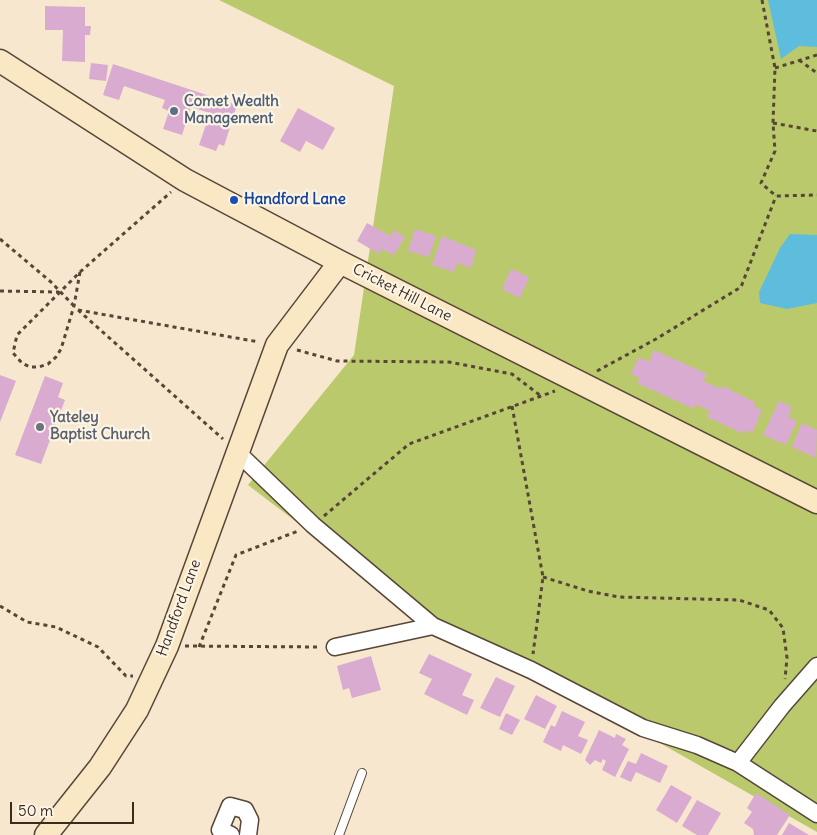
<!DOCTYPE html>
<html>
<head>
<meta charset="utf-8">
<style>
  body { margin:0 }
  #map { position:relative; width:817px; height:835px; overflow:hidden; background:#f7e7ce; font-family:Delius,sans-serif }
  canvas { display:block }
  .scale { position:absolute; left:10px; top:802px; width:124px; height:22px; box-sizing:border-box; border:2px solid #3b2a1e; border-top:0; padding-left:6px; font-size:15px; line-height:18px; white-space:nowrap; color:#3b2a1e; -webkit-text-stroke:4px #fcf5e5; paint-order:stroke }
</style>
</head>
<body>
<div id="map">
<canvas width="817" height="835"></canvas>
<div class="scale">50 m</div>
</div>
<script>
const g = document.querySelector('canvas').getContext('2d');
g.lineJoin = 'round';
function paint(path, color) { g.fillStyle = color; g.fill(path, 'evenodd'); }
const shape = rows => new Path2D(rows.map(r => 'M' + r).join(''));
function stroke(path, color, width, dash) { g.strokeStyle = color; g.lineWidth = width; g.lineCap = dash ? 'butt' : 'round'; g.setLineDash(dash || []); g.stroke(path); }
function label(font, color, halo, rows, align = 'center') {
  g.font = font + ' Delius,sans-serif'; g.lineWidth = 4.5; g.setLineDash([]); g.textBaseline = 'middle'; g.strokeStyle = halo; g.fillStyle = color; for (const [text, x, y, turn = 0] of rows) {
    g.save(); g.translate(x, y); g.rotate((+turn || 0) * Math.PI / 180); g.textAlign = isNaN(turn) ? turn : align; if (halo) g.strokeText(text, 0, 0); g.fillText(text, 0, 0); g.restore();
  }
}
paint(shape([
  [219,0,817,0,817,832,531,670,433,626,248,485,354,355,394,86]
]), '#bac96c');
paint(shape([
  [768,0,817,0,817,47,799,46,781,59],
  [790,234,817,235,817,303,787,309,760,303,759,292,780,248]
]), '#5ebddd');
paint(shape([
  [45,6,85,7,85,26,91,26,90,35,85,35,85,62,62,61,63,30,45,30],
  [91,63,108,65,106,81,89,79],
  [113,64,237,105,224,146,219,144,216,151,199,145,210,113,191,107,182,135,163,129,169,111,162,108,165,100,124,86,119,100,103,95],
  [298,108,335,128,323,150,306,141,300,152,280,141],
  [367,223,391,236,394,230,405,237,394,255,382,249,379,254,357,241],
  [415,229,436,236,429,257,408,251],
  [442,236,476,250,471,268,457,263,454,272,432,265],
  [511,269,529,277,520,298,502,289],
  [654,350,707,374,703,381,721,389,723,386,756,403,754,407,762,410,752,433,745,430,744,434,707,417,710,411,695,404,694,409,637,383,640,378,631,374,639,357,649,362],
  [0,375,16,381,0,422],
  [45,376,63,383,58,397,65,400,41,464,15,455],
  [779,401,792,407,788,417,797,421,786,445,763,435],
  [802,423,817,430,816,458,792,447],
  [429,654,472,674,462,695,474,700,467,715,424,694,432,679,419,673],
  [371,656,381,690,352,698,349,688,343,690,337,666],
  [496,677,515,686,500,717,480,708],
  [536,695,557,706,545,729,524,719],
  [562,711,585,722,578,736,588,740,581,754,563,745,561,751,543,742,551,725,555,727],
  [506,713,520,720,512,735,499,729],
  [599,730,615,738,616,734,626,739,622,745,629,749,615,777,602,770,606,761,603,759,601,763,595,760,590,765,585,760],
  [641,753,668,766,660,783,636,772,631,782,620,777,628,761,636,764],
  [671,785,692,797,677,823,656,810],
  [756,793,790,815,777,835,754,835,753,829,744,823,752,812,747,808],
  [697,800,721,813,708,835,697,835,682,826],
  [789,823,809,835,782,835]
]), '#daabd0');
const lane = shape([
  [339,835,362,773]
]);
const street = shape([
  [236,451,313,525,433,626,531,670,643,728,697,745,738,763,817,814],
  [335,647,433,626],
  [738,763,782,706,817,666],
  [231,835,220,830,230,806,245,810,250,820,248,835]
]);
const secondary = shape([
  [0,61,185,180,340,262,817,502],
  [46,835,100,767,137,710,167,646,277,345,340,262]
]);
stroke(lane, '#574638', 10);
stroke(street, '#574638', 19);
stroke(secondary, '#574638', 25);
stroke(shape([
  [762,0,775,68,773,123,775,151,761,183,776,196,817,195],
  [799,60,817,73],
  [775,68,817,55],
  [773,123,817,131],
  [0,239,51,282,74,306],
  [80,272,74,306,61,349,56,357,48,364,39,367,30,367,22,363,13,353,17,335,80,272,171,192],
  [0,291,59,292],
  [78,310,259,342],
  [78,310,223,439],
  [297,350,337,361,449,362,512,374,541,396],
  [597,371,656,339,741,287,776,196],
  [512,406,543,577,533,654],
  [324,516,409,444,555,391],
  [543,577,588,591,619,597,739,600,769,610,783,628,787,658,785,679],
  [0,606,27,622,56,627,98,647,126,676,133,676],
  [185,646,319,647],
  [199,647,236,555,298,531]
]), '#574638', 3, [4, 4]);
stroke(lane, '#fff', 8);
stroke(street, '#fff', 16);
stroke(secondary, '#fae7c3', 22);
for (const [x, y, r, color] of [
  [174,111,5,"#5c6f8a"],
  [234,200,5,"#1a4fb4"],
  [40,427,5,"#6b7280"]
]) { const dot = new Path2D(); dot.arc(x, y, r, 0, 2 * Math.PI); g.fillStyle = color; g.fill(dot); stroke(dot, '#fcf5e5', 2); }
label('bold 15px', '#4e5e75', '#fcf5e5', [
  ["Comet Wealth",184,102],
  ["Management",184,119]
], 'left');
label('bold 15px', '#164399', '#fcf5e5', [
  ["Handford Lane",244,200]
], 'left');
label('15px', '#3b2a1e', '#fcf5e5', [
  ["Cricket Hill Lane",402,293,27],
  ["Handford Lane",179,608,-70]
]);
label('bold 15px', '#5b616d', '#fcf5e5', [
  ["Yateley",50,418],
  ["Baptist Church",50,435]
], 'left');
</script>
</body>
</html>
